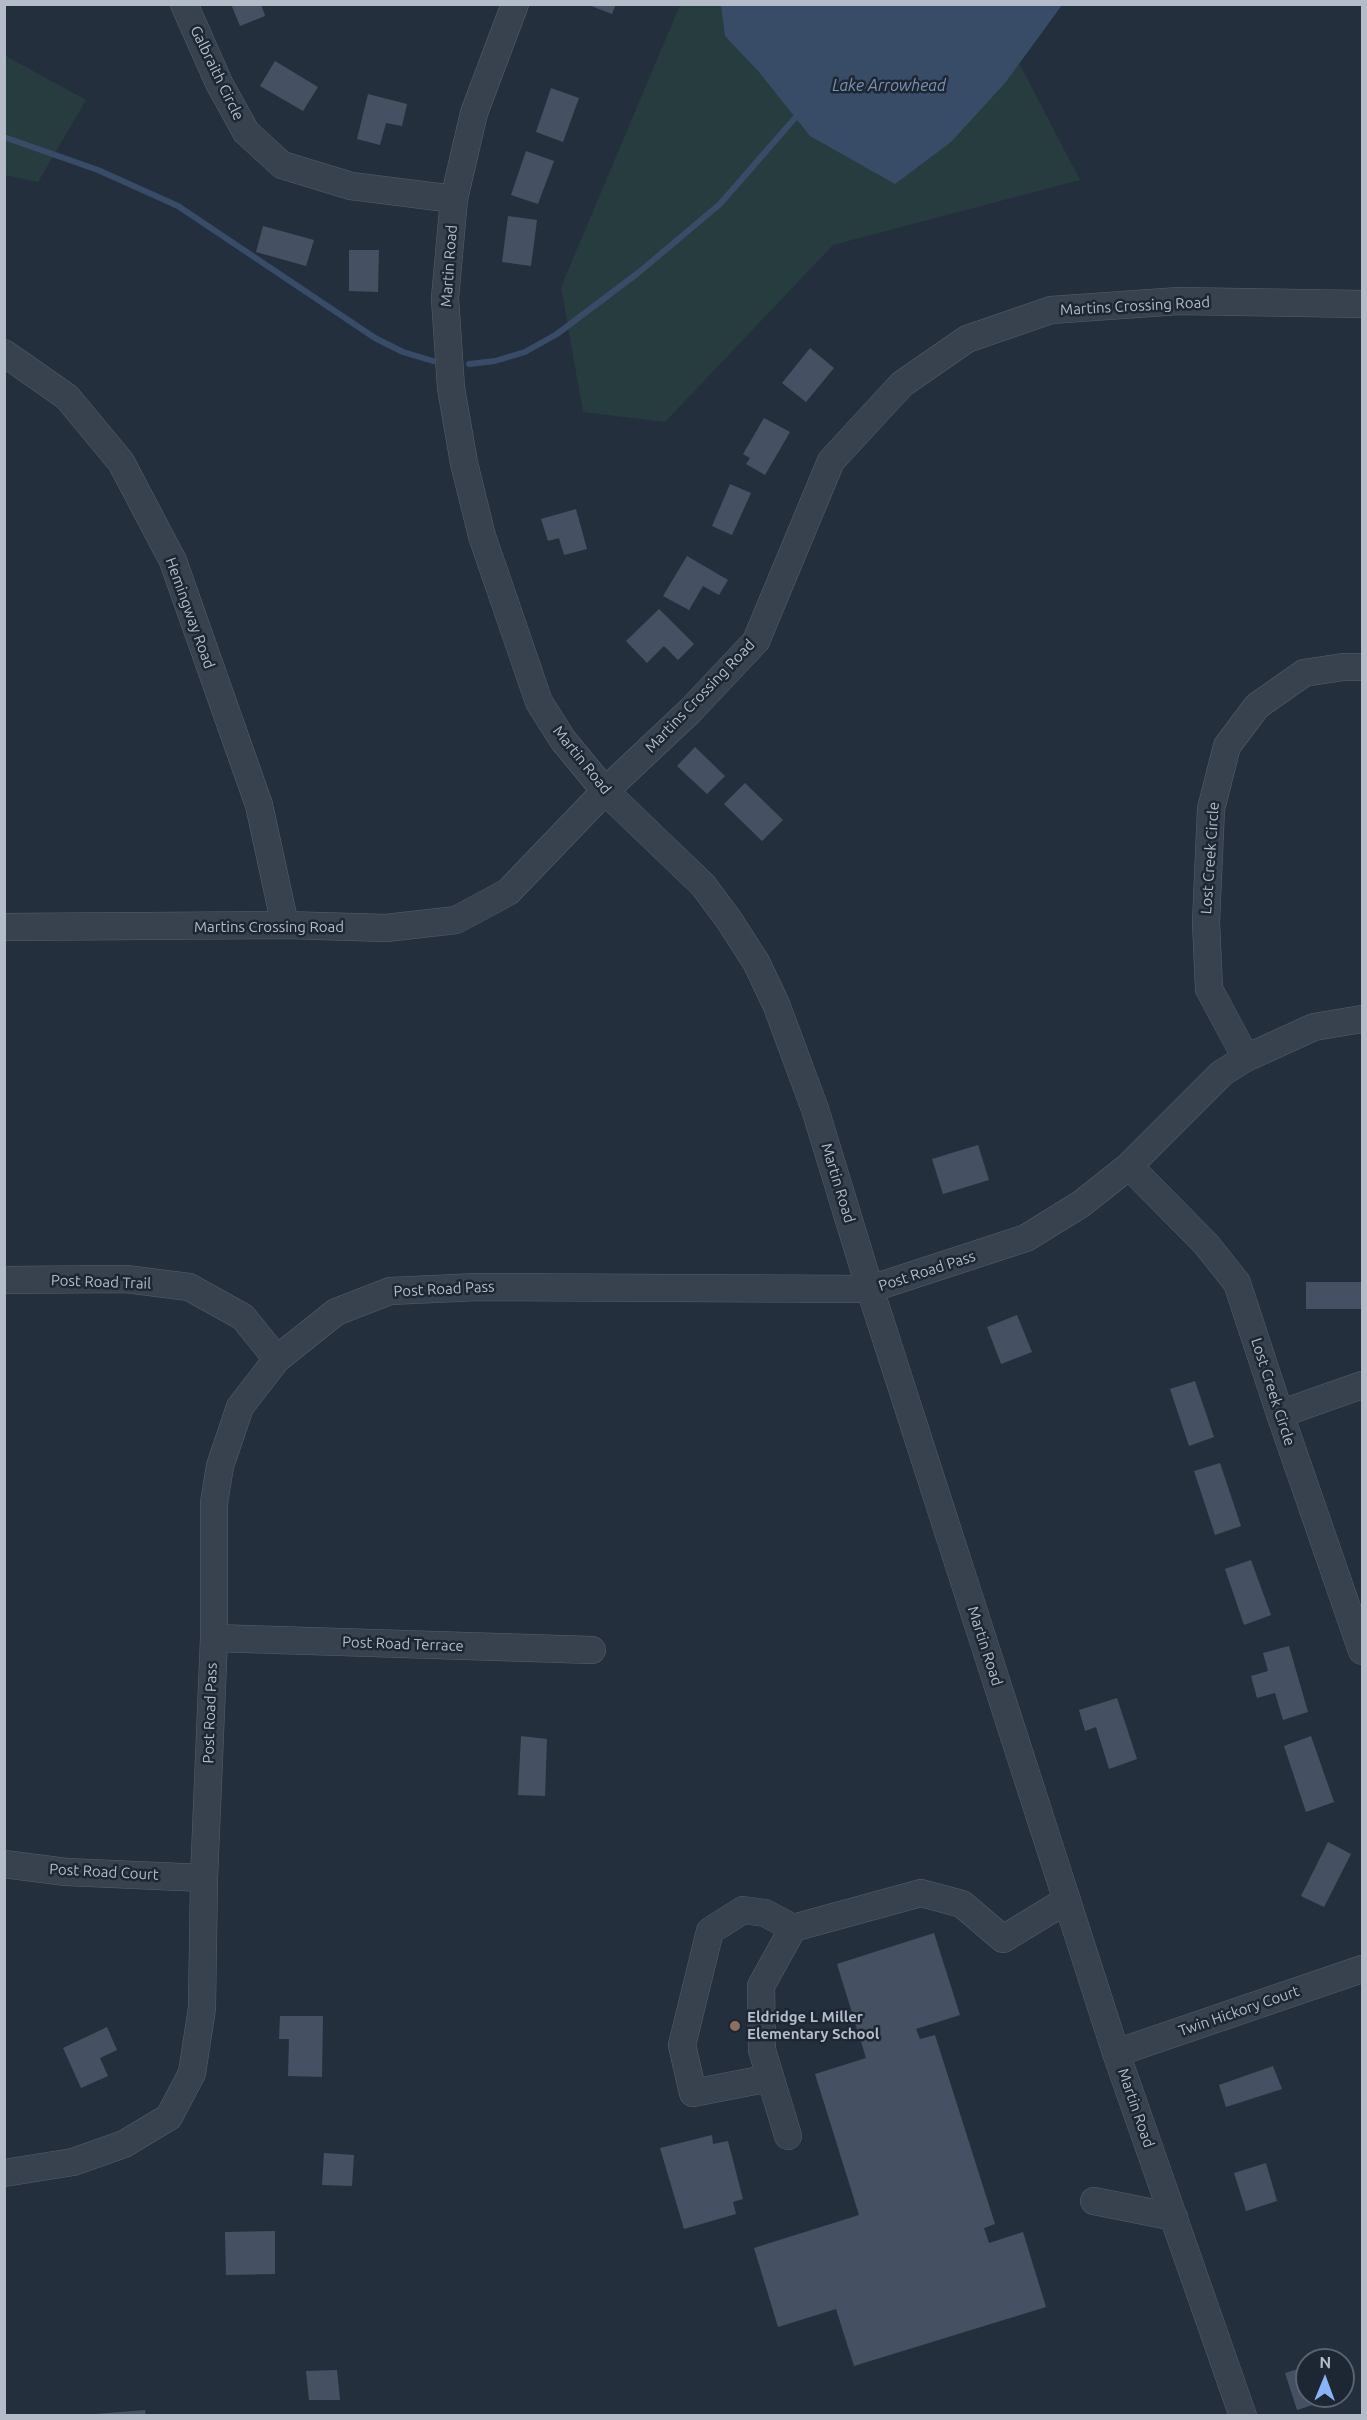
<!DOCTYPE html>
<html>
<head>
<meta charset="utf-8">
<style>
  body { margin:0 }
  #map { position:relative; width:1367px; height:2420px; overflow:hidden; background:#242f3e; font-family:Ubuntu,sans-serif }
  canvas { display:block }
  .frame { position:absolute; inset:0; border:6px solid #b4bcc9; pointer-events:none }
  .north { position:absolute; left:1295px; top:2348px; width:60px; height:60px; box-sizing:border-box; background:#1d2633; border:2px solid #59626f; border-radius:50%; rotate:1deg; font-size:16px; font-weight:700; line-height:24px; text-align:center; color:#b4bcc9 }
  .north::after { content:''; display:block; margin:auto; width:21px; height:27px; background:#8ab4f8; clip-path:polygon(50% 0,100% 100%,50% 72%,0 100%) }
</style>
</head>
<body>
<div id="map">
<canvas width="1367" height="2420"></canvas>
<div class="frame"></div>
<div class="north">N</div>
</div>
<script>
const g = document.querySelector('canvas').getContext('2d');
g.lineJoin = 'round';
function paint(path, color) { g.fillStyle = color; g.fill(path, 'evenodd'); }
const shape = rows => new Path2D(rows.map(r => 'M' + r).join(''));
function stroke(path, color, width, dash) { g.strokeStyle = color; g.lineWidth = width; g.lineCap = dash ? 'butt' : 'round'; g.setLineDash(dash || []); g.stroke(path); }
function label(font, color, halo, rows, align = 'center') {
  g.font = font + ' Ubuntu,sans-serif'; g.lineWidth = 5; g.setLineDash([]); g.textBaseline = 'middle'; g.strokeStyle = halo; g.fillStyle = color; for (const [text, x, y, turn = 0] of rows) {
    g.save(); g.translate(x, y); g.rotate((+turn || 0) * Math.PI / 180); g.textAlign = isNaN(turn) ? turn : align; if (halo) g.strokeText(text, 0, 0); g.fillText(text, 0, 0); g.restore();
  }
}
paint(shape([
  [680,5,1052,5,1019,63,1080,180,833,245,665,422,583,412,561,287],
  [4,55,86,100,38,182,5,175]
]), '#263c3f');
paint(shape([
  [721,5,721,4,1062,5,1005,83,951,142,895,184,810,136,759,72,725,36]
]), '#394c67');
stroke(shape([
  [4,137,98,170,178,206,375,338,403,352,433,361],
  [469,364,495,361,525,352,557,334,638,273,720,204,795,118]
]), '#394c67', 6);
paint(shape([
  [231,4,261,4,265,16,240,26],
  [586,4,616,4,612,14],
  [275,61,318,87,303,111,260,86],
  [551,88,579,98,563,142,536,132],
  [368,94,407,104,402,126,386,123,380,145,357,139],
  [526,151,554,161,538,204,511,195],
  [508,216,537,220,531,266,502,262],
  [263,226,314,240,306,266,256,252],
  [349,250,379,250,378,292,349,291],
  [810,348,834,368,806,402,782,383],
  [764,418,790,432,765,475,746,464,750,458,743,454],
  [730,484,751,493,732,535,712,526],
  [576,509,587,549,564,555,559,538,548,541,541,519],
  [687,556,728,580,719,595,703,586,689,610,663,596],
  [659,609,694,644,678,660,664,646,647,663,626,641],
  [695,747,725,776,707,794,677,766],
  [745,783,783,820,762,841,724,804],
  [978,1145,989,1180,943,1194,932,1159],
  [1306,1282,1362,1282,1362,1309,1306,1309],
  [1017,1315,1032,1352,1001,1364,987,1327],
  [1195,1381,1214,1437,1189,1446,1170,1389],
  [1220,1463,1241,1526,1215,1535,1194,1471],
  [1251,1560,1271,1615,1244,1625,1225,1569],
  [1289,1646,1308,1712,1283,1720,1275,1693,1257,1698,1251,1676,1268,1671,1263,1653],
  [1117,1698,1137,1759,1109,1769,1096,1727,1085,1731,1079,1710],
  [521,1736,547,1739,545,1796,518,1795],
  [1311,1736,1334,1802,1306,1812,1284,1746],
  [1328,1842,1351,1854,1324,1907,1301,1896],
  [934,1933,960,2015,916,2029,920,2039,935,2035,995,2224,984,2228,989,2243,1023,2232,1046,2307,854,2366,836,2309,778,2327,754,2248,859,2215,815,2074,866,2058,837,1964],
  [280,2016,323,2016,322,2077,288,2076,289,2039,279,2039],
  [107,2027,117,2050,100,2058,108,2076,81,2088,63,2048],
  [1273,2066,1282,2089,1226,2107,1219,2085],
  [712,2135,713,2144,728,2141,743,2199,733,2202,736,2214,684,2229,660,2148],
  [324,2153,354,2155,352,2186,322,2185],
  [1266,2163,1277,2201,1246,2211,1234,2173],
  [275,2231,275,2274,226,2275,225,2232],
  [1307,2366,1307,2396,1327,2396,1328,2400,1297,2410,1285,2373],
  [337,2370,340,2400,309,2400,306,2371],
  [145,2410,146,2416,95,2416,95,2414]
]), '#455162');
const minor = shape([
  [184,4,219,83,246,132,282,165,351,186,454,199],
  [515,4,474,113,454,199,445,298,451,388,464,463,482,536,539,702,563,740,605,791,703,885,729,920,756,962,776,1004,815,1109,870,1289,1116,2053,1243,2416],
  [4,353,67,397,121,462,173,561,259,805,285,925],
  [4,927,285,925,386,928,456,920,508,892,605,791,690,711,756,641,831,461,902,384,967,339,1051,310,1179,301,1362,304],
  [1246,1058,1209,989,1206,922,1211,809,1227,746,1257,706,1304,673,1343,667,1362,667],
  [1129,1166,1206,1244,1237,1283,1280,1414,1362,1651],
  [4,1280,126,1279,189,1287,243,1317,277,1359],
  [1280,1414,1362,1385],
  [214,1638,592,1650],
  [4,1864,66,1872,204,1878],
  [1116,2053,1362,1969],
  [770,2078,693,2093,682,2045,710,1931,743,1910,765,1913,793,1928],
  [788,2136,762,2050,761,1986,793,1928,921,1893,962,1904,1003,1939,1067,1900],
  [4,2173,73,2162,124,2144,169,2117,192,2073,202,2008,204,1878,214,1638,214,1503,220,1466,240,1407,277,1359,336,1312,390,1291,478,1287,870,1289,1026,1238,1081,1204,1129,1166,1222,1073,1246,1058,1314,1027,1362,1019],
  [1094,2201,1174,2217]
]);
stroke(minor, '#565f6c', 28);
stroke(minor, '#38414e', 27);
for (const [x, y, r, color] of [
  [735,2026,6,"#8d6e63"]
]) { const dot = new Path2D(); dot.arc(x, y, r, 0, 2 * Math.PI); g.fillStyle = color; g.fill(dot); stroke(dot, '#1d2633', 2); }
label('15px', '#b4bcc9', '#1d2633', [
  ["Galbraith Circle",217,73,64],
  ["Martin Road",449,266,-86],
  ["Martins Crossing Road",1135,306,-3],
  ["Hemingway Road",190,613,70],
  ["Martins Crossing Road",700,696,-46],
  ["Martin Road",582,760,51],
  ["Lost Creek Circle",1210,858,-86],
  ["Martins Crossing Road",269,927],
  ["Martin Road",838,1183,73],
  ["Post Road Pass",927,1271,-18],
  ["Post Road Trail",101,1282,2],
  ["Post Road Pass",444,1289,-3],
  ["Lost Creek Circle",1273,1392,72],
  ["Post Road Terrace",403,1644,2],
  ["Martin Road",985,1646,72],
  ["Post Road Pass",210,1713,-88],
  ["Post Road Court",104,1872,3],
  ["Twin Hickory Court",1239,2011,-19],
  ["Martin Road",1136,2108,71]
]);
label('bold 15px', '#b4bcc9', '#1d2633', [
  ["Eldridge L Miller",747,2017],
  ["Elementary School",747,2034]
], 'left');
label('italic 16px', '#7c92b1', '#1d2633', [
  ["Lake Arrowhead",889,86]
]);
</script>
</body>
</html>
